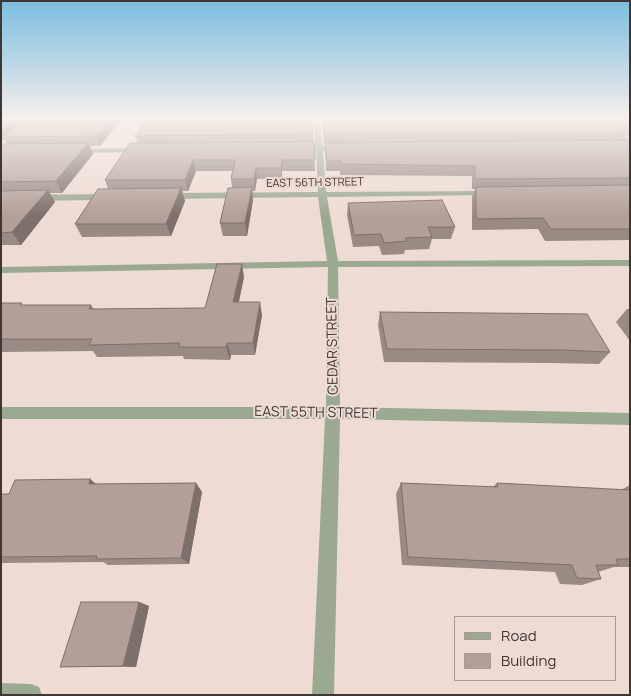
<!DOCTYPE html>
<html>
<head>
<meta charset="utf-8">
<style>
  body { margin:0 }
  #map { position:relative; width:631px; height:696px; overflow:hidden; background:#eedbd3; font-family:Manrope,sans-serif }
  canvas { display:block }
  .frame { position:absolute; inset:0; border:2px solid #3e3733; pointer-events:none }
  .legend { position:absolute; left:454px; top:616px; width:162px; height:65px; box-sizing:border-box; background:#eedbd3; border:1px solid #a89993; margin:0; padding:6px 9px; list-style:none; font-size:15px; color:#3e3733 }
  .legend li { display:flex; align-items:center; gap:10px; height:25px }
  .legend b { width:25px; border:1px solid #a89993 }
</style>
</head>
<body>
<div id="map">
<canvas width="631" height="696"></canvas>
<div class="frame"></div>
<ul class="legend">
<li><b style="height:6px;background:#9ca991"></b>Road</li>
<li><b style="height:14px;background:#b2a098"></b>Building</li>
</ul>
</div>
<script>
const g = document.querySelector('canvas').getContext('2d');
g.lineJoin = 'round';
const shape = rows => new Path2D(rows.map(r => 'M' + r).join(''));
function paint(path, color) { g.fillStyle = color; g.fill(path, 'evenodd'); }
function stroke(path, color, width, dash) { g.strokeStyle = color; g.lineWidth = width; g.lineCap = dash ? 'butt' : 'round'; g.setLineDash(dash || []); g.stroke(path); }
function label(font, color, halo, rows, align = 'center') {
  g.font = font + ' Manrope,sans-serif'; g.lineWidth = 4; g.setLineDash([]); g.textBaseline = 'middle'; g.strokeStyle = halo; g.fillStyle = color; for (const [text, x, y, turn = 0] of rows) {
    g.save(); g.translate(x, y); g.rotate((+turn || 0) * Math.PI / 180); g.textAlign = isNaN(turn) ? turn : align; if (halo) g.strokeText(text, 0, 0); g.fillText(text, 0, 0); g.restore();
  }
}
paint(shape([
  [314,118,320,118,322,146,341,146,345,148,341,150,323,151,326,192,490,191,494,193,490,195,327,197,338,261,630,260,630,266,338,267,340,407,630,413,630,425,340,419,334,695,312,695,325,419,1,419,1,407,326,407,328,267,1,273,1,267,327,261,318,197,167,199,163,196,167,193,318,192,316,151,299,151,295,149,299,147,315,146,314,118],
  [593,118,600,118,630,140,630,146,593,118],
  [141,148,145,150,144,152,76,153,72,151,76,149,141,148],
  [1,195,110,194,114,197,110,200,1,201,1,195],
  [1,683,31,684,39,687,42,695,1,695,1,683]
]), '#9ca991');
paint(shape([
  [1,118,16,118,18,123,23,118,122,118,100,146,90,146,93,154,62,193,50,193,55,202,21,245,1,245,1,144,7,144,4,139,1,141],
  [312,118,315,171,282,171,282,179,257,179,255,191,252,191,253,200,247,236,223,236,220,223,232,187,231,179,232,171,196,171,188,191,182,191,185,201,171,236,82,237,75,224,108,189,105,180,138,143,135,136],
  [322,118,630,118,630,138,625,135,622,140,630,140,630,240,545,241,538,229,472,230,472,197,475,189,472,189,472,176,340,175,340,171,326,171,325,144,324,144],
  [348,203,455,227,451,239,432,239,429,249,405,250,404,254,382,255,379,246,353,247,347,215],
  [244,277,239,302,262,315,255,355,231,355,230,360,184,359,183,356,97,357,93,351,1,352,1,303,23,305,91,305,94,309,205,308],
  [627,309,630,309,630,341,616,322],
  [380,312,610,352,599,364,552,363,384,362,378,325],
  [90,479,96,484,196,483,202,492,189,564,108,565,103,562,1,563,1,494,9,494],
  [401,483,493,487,497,483,621,490,630,485,630,567,614,567,598,572,601,579,582,585,560,584,555,572,402,565,396,494],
  [139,602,149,606,136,667,60,667]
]), '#998a83');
paint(shape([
  [8,118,16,118,19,124,3,137,4,139,1,141,1,125],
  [111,118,122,118,100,146,96,136],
  [88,143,93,154,62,193,56,181],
  [193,160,196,171,188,191,185,180],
  [282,160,282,179,281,168],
  [256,168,257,179,255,191,254,179],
  [252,187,253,200,247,236,245,223],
  [181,188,185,201,171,236,166,224],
  [48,190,55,202,21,245,12,232],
  [242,264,244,277,236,314,233,302],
  [260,302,262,315,255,355,253,343],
  [227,343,231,355,230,360,226,347],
  [90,479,102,489,89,484],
  [196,483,202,492,189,564,181,558],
  [139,602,149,606,136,667,123,666]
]), '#7d706a');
const building = shape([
  [1,118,8,118,1,125,1,118],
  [23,118,111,118,96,136,3,137,23,118],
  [147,118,312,118,313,134,135,136,147,118],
  [323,118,607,118,626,132,324,134,323,118],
  [621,118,630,118,630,125,621,118],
  [630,140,630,178,475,179,475,166,341,164,341,161,327,161,325,143,630,140],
  [314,142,315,160,282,160,281,168,256,168,254,179,231,179,235,160,193,160,185,180,105,180,130,143,314,142],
  [88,143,56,181,1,182,1,144,88,143],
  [630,185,630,229,551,229,543,218,476,219,476,187,630,185],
  [252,187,245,223,220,223,228,188,252,187],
  [181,188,166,224,75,224,98,189,181,188],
  [48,190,12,232,1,233,1,191,48,190],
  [442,200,455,227,428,227,432,237,405,238,407,241,384,243,381,234,354,235,348,203,442,200],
  [217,264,242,264,233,302,260,302,253,343,227,343,226,347,179,347,180,343,89,345,92,339,1,339,1,303,22,303,20,305,91,305,89,309,205,308,217,264],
  [380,312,587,314,610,352,562,350,387,349,380,312],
  [90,479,89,484,196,483,181,558,96,559,97,556,1,557,1,494,9,494,15,480,90,479],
  [401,483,498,487,497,483,630,490,630,559,616,559,618,565,596,565,601,579,577,578,572,565,408,557,401,483],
  [81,602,139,602,123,666,60,667,81,602]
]);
paint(building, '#b2a098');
stroke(building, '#7d706a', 1);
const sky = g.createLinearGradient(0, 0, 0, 216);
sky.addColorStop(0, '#7bbde1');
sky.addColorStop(0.55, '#f7efeb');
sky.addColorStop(1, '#f7efeb00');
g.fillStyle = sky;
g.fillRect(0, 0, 631, 216);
label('11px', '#3e3733', '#eedbd3', [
  ["EAST 56TH STREET",315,183,-1]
]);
label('14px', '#3e3733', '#eedbd3', [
  ["CEDAR STREET",333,346,-91],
  ["EAST 55TH STREET",316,413,1]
]);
</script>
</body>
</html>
